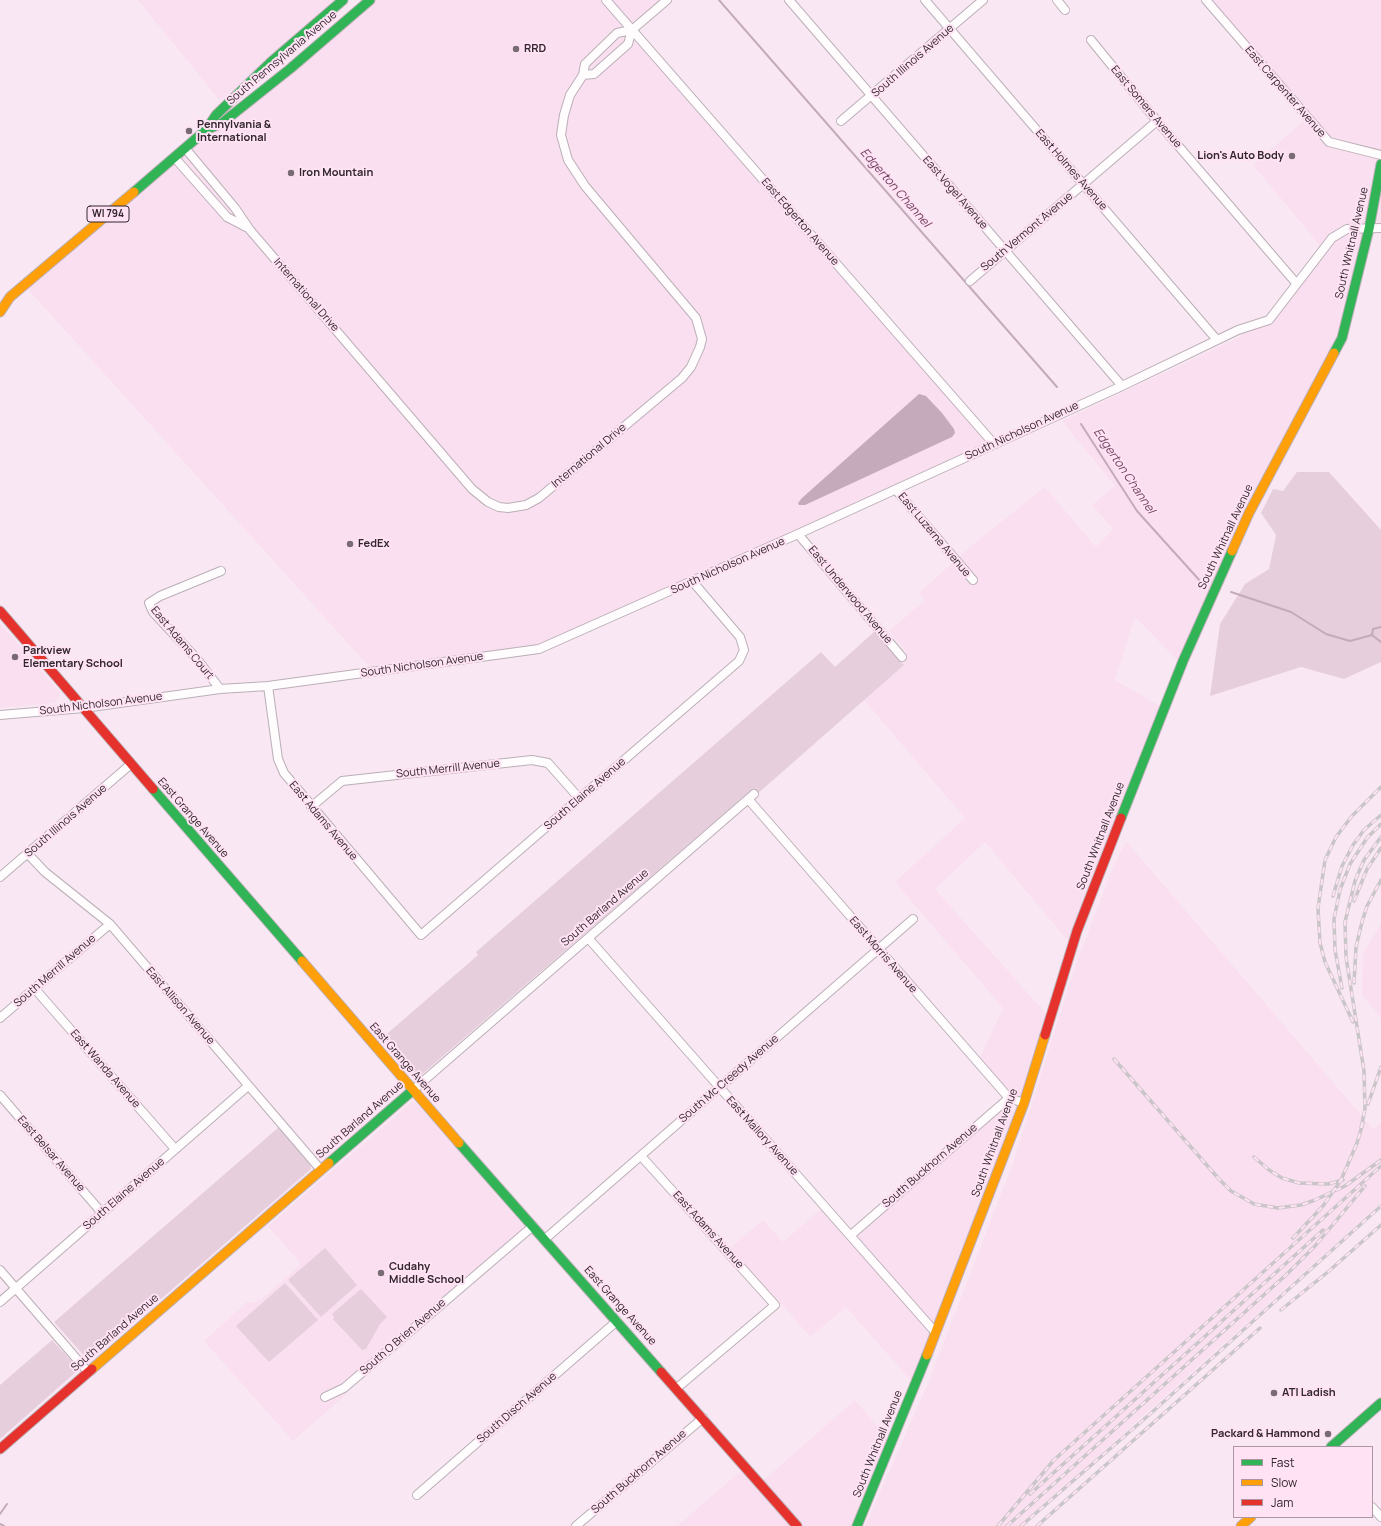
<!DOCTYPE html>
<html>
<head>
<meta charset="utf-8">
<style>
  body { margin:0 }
  #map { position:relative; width:1381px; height:1526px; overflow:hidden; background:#f9e8f3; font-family:Manrope,sans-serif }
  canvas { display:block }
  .legend { position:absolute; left:1233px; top:1446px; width:140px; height:72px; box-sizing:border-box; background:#ffe2f4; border:1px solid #ad97a5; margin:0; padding:5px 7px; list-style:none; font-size:12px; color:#32272e }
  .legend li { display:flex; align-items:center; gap:8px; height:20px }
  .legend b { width:20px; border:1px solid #ad97a5 }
</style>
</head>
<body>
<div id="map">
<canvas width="1381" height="1526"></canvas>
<ul class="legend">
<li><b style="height:5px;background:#30b455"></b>Fast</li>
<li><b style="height:5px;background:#ff9f0a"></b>Slow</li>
<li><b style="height:5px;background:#e5322d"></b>Jam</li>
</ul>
</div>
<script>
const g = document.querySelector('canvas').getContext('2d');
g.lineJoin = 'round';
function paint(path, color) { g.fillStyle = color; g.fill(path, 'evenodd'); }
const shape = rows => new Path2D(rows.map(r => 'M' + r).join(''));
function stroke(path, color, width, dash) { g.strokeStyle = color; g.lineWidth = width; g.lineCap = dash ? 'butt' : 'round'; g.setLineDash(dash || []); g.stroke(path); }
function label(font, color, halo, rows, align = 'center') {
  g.font = font + ' Manrope,sans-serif'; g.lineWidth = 4; g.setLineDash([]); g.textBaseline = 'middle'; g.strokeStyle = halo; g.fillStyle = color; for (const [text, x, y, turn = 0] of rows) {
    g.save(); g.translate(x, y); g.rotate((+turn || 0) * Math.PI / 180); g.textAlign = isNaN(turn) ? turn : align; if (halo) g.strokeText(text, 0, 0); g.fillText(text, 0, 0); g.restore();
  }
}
paint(shape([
  [138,0,336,0,220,101],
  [370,0,667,0,633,30,994,444,539,649,373,671,24,285],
  [1206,0,1381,0,1381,227,1369,229,1342,338,1178,661,1135,617,1115,680,1160,706,1068,941,985,842,935,889,1049,1017,1024,1103,1009,1098,978,1062,1003,1008,895,882,965,818,864,700,904,665,899,659,907,653,889,631,925,600,919,593,971,546,1045,487,1096,547,1113,529,1092,505,1115,486,1062,421,1242,336,1238,330,1269,320,1323,249,1253,165,1307,118],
  [0,623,59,691,60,694,57,701,53,703,0,708],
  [1126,841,1373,1129,1381,1123,1381,1203,1020,1526,865,1526,926,1388,1013,1163,1076,964,1114,865],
  [1381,924,1381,1018,1362,995,1363,953],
  [412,1102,420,1106,523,1226,522,1229,341,1386,348,1393,293,1441,204,1341,247,1302,254,1303,262,1299,301,1264,268,1226],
  [1006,1106,1011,1108,1014,1114,913,1383,846,1307,810,1337,782,1304,779,1305,730,1248,763,1220,783,1242,821,1209,851,1242],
  [855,1400,889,1440,854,1526,677,1526,742,1470,757,1486]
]), '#fadff0');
paint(shape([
  [1297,472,1329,472,1381,530,1381,662,1344,679,1301,667,1210,696,1220,624,1245,584,1269,569,1276,535,1261,513,1273,489,1283,491],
  [875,631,904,665,755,796,750,791,420,1076,416,1078,411,1074,381,1039,478,955,476,952,821,652,835,667],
  [279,1127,310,1163,311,1169,93,1358,88,1360,86,1358,54,1322],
  [325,1248,357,1285,321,1317,288,1280],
  [285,1283,318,1320,269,1362,236,1326],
  [361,1289,387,1317,380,1324,366,1349,362,1350,333,1319,334,1317,332,1314],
  [52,1340,76,1366,77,1371,0,1439,0,1385]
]), '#e6cedd');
paint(shape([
  [919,394,926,396,942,413,954,429,955,433,952,437,805,505,799,505,798,503,802,498]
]), '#c4aaba');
stroke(shape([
  [719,0,1057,387],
  [1081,424,1137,511,1201,582],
  [1231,592,1291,612,1326,634,1350,641,1372,635],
  [1372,635,1373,629,1381,627],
  [1372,635,1381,642],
  [0,1514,7,1504],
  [0,1524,4,1526]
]), '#c4aaba', 2);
const street = shape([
  [606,0,994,444],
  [789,0,1122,386],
  [925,0,1217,340],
  [1057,0,1065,10],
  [1206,0,1329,142,1381,155],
  [1091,40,1157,121,1296,283],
  [583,75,594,74,628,44,632,30],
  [841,121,983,0],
  [185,148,235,208,250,230,472,489,488,502,499,507,508,508,526,505,539,498,682,378,691,367,700,347,702,339,696,318,585,186,568,160,561,135,564,115,570,95,583,75,585,64,617,33,632,30,667,0],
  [174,157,227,217,248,228],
  [970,281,1157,121],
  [896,490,973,580],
  [798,534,902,657],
  [268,686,278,759,284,773,421,935,739,661,744,650,740,637,693,582],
  [220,689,197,659,153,612,149,603,160,596,221,571],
  [0,715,84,708,220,689,268,686,539,649,798,534,1122,386,1238,330,1269,320,1332,238,1347,229,1381,228],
  [748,799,1009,1098,1024,1103],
  [311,807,342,781,532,760,548,763,579,798],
  [28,854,45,872,110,924,321,1170],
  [0,877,131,764],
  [589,939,936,1333],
  [35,989,175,1149],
  [0,1018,110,924],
  [413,1090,754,794],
  [0,1095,102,1213],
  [641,1156,775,1305,677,1388],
  [851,1235,1009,1098],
  [545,1239,913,919],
  [0,1270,88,1372],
  [0,1302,248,1086],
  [325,1397,344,1388,533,1226],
  [417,1495,617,1321],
  [1372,1507,1381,1517],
  [576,1526,703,1418]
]);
const fast = shape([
  [206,130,222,123,291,68,370,0],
  [134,192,206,130,216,115,271,62,343,0],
  [1334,353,1342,338,1369,229,1381,164],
  [153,789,302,961],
  [1121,818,1183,661,1232,551],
  [459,1143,661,1372],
  [329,1163,413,1090],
  [1331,1447,1381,1403],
  [857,1526,927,1355]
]);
const slow = shape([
  [0,312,10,297,134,192],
  [1232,551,1249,513,1334,353],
  [302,961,459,1143],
  [927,1355,1024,1103,1045,1035],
  [92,1369,329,1163],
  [1241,1526,1251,1517]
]);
const jam = shape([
  [0,611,153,789],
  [1045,1035,1077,931,1121,818],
  [661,1372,797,1526],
  [0,1449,92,1369]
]);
stroke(street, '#bbafb7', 10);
stroke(fast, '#bbafb7', 11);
stroke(slow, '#bbafb7', 11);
stroke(jam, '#bbafb7', 11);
stroke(street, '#fefcfd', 8);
stroke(fast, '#30b455', 9);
stroke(slow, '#ff9f0a', 9);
stroke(jam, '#e5322d', 9);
const rail = shape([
  [1333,896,1342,866,1353,845,1364,830,1381,815],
  [1354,901,1367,869,1381,848],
  [1354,983,1356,947,1362,922,1367,906,1381,880],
  [1342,988,1335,950,1334,919,1340,890,1350,864,1367,838,1381,824],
  [1353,1022,1325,962,1320,943,1318,908,1325,860,1336,837,1352,816,1381,787],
  [1114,1059,1218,1178,1231,1191,1254,1204,1278,1208,1301,1205,1315,1200,1345,1186,1381,1160],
  [1368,1104,1381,1067],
  [1361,1128,1365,1109,1364,1071,1346,957,1345,922,1355,881,1364,860,1381,837],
  [1254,1157,1269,1170,1282,1178,1299,1183,1328,1184,1343,1180],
  [1293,1238,1323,1206,1341,1180,1357,1143,1363,1123],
  [1281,1310,1329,1271,1381,1225],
  [1030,1494,1323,1230],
  [998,1526,1054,1460,1381,1166],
  [1007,1526,1286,1275,1315,1246,1365,1186],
  [1021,1526,1150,1414,1381,1206],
  [1037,1526,1260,1328]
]);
stroke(rail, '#cac5c8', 3.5);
stroke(rail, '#ffe2f4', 2, [6]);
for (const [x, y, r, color] of [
  [516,49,4,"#786b73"],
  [189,131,4,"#786b73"],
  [1292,156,4,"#786b73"],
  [291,173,4,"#786b73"],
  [350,544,4,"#786b73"],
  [15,657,4,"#786b73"],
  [381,1273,4,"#786b73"],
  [1274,1393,4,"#786b73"],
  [1328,1434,4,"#786b73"]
]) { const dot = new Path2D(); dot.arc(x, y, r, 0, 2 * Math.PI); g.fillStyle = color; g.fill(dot); stroke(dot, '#ffe2f4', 1.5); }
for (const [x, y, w] of [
  [108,214,42]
]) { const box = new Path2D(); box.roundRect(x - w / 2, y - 8, w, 16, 3); g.fillStyle = '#ffe2f4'; g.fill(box); stroke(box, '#32272e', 1); }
label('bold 10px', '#32272e', null, [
  ["WI 794",108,214]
]);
label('bold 11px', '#32272e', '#ffe2f4', [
  ["RRD",524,49],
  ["Pennylvania &",197,125],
  ["International",197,138],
  ["Lion's Auto Body",1284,156,"right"],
  ["Iron Mountain",299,173],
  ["FedEx",358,544],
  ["Parkview",23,651],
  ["Elementary School",23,664],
  ["Cudahy",389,1267],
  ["Middle School",389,1280],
  ["ATI Ladish",1282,1393],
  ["Packard & Hammond",1320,1434,"right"]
], 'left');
label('11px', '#32272e', '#ffe2f4', [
  ["South Pennsylvania Avenue",282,58,-40],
  ["South Illinois Avenue",913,61,-41],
  ["East Carpenter Avenue",1285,92,49],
  ["East Somers Avenue",1146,107,50],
  ["East Holmes Avenue",1071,170,49],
  ["East Vogel Avenue",955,193,49],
  ["East Edgerton Avenue",800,222,49],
  ["South Vermont Avenue",1027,232,-40],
  ["South Whitnall Avenue",1352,243,-77],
  ["International Drive",306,295,49],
  ["South Nicholson Avenue",1022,431,-25],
  ["International Drive",589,456,-40],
  ["East Luzerne Avenue",934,535,50],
  ["South Whitnall Avenue",1226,537,-65],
  ["South Nicholson Avenue",728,566,-24],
  ["East Underwood Avenue",850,595,50],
  ["East Adams Court",182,643,50],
  ["South Nicholson Avenue",422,665,-8],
  ["South Nicholson Avenue",101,704,-7],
  ["South Merrill Avenue",448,769,-6],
  ["South Elaine Avenue",585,794,-41],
  ["East Grange Avenue",193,818,49],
  ["South Illinois Avenue",66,821,-41],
  ["East Adams Avenue",323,821,50],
  ["South Whitnall Avenue",1101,836,-69],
  ["South Barland Avenue",605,908,-41],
  ["East Morris Avenue",883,955,49],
  ["South Merrill Avenue",55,971,-41],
  ["East Allison Avenue",180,1006,49],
  ["East Grange Avenue",405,1063,49],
  ["East Wanda Avenue",105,1069,49],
  ["South Mc Creedy Avenue",729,1079,-41],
  ["South Barland Avenue",360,1120,-41],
  ["East Mallory Avenue",762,1136,48],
  ["South Whitnall Avenue",995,1143,-70],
  ["East Belsar Avenue",51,1154,49],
  ["South Buckhorn Avenue",930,1166,-41],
  ["South Elaine Avenue",124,1194,-41],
  ["East Adams Avenue",708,1230,48],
  ["East Grange Avenue",620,1306,48],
  ["South Barland Avenue",115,1333,-41],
  ["South O Brien Avenue",403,1337,-41],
  ["South Disch Avenue",517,1408,-41],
  ["South Whitnall Avenue",878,1444,-68],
  ["South Buckhorn Avenue",639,1472,-41]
]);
label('italic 12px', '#6f4361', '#ffe2f4', [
  ["Edgerton Channel",895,188,49],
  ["Edgerton Channel",1124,471,56]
]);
</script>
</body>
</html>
